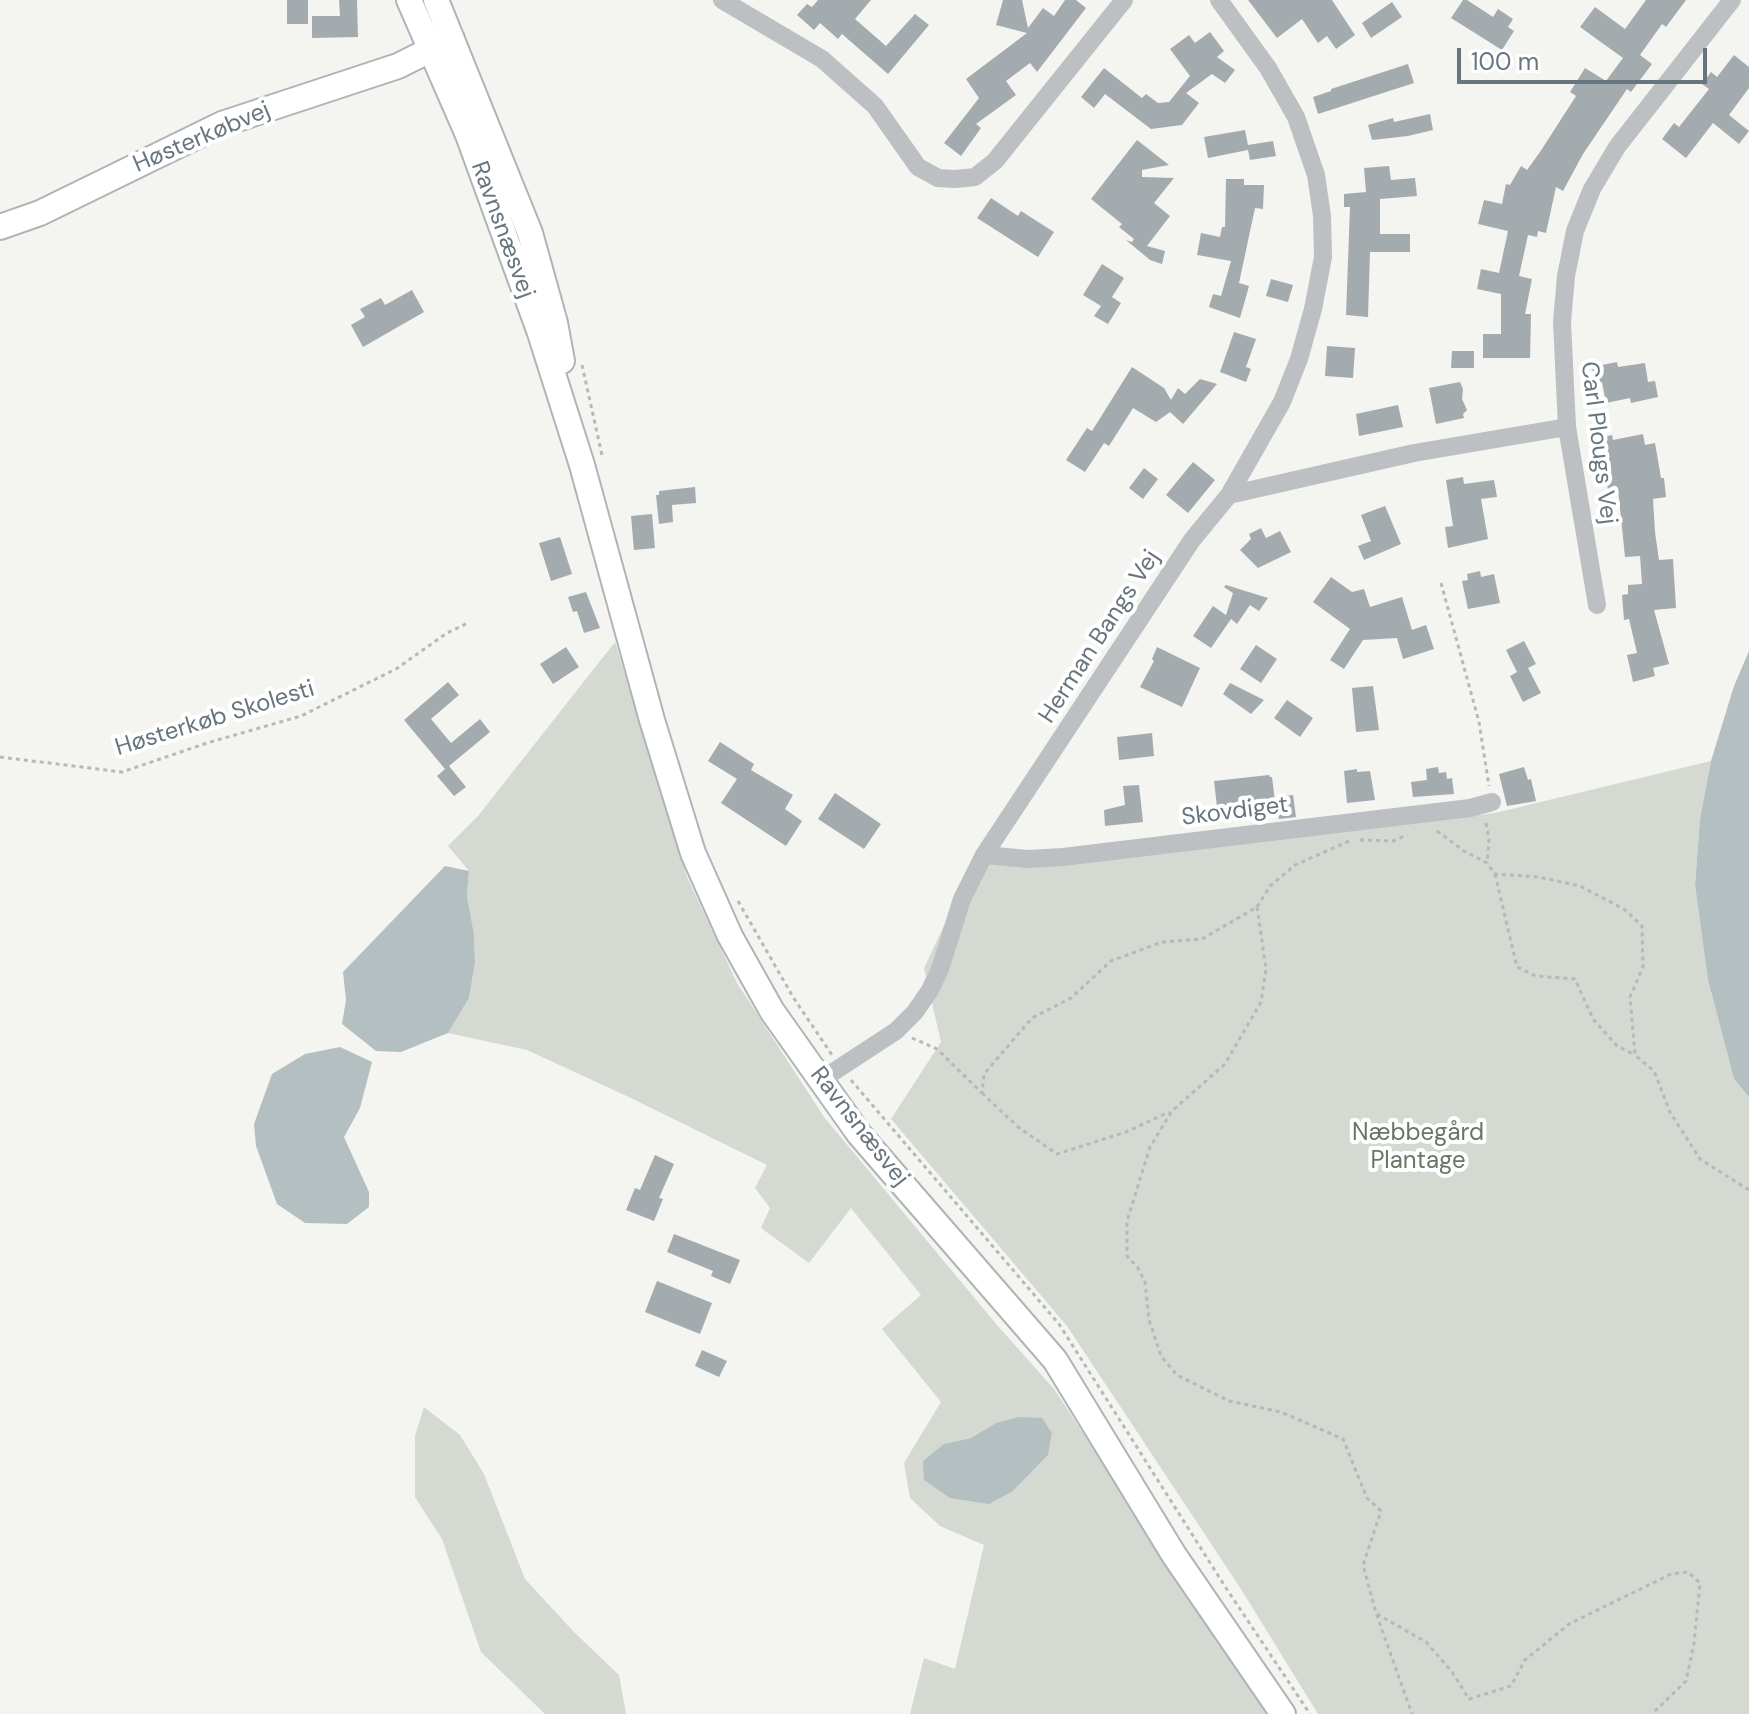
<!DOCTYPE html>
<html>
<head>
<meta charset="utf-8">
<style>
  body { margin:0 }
  #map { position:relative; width:1749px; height:1714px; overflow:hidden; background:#f4f4f1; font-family:"DM Sans",sans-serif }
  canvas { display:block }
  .scale { position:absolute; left:1457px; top:48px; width:250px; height:36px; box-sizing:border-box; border:4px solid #67757e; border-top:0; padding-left:10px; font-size:24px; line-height:28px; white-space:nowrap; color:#67757e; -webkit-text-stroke:6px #fff; paint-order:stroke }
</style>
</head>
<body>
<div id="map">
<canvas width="1749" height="1714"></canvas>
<div class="scale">100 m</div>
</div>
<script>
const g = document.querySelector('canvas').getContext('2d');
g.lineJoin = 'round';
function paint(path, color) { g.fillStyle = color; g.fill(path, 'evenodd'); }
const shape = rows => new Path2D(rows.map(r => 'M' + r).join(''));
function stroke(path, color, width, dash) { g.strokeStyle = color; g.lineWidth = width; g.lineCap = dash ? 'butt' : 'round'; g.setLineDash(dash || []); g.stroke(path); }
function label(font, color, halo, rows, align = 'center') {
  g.font = font + ' "DM Sans",sans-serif'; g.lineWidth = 8; g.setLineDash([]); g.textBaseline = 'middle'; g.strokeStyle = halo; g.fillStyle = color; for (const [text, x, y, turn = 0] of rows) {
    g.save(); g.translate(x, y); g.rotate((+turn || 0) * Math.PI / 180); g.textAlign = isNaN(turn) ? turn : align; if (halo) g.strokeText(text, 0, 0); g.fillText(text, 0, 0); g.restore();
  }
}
paint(shape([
  [615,642,687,877,737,983,824,1117,997,1325,1054,1389,1268,1714,910,1714,924,1658,955,1669,984,1545,940,1526,910,1498,904,1463,941,1402,882,1329,921,1295,851,1208,809,1263,761,1228,770,1208,755,1188,767,1165,633,1099,527,1050,448,1033,469,998,475,963,474,934,467,896,469,871,448,846,478,816],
  [1052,1433,1048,1455,1013,1491,944,1444,971,1438],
  [1711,761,1700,819,1695,885,1708,980,1734,1079,1749,1097,1749,1714,1318,1714,1241,1589,1067,1326,891,1119,941,1042,924,968,978,854,1055,866,1495,813],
  [424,1407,460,1435,484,1474,525,1579,574,1632,619,1675,626,1714,545,1714,481,1652,442,1539,415,1497,415,1436]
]), '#d4d9d1');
paint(shape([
  [1749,651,1749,1097,1734,1079,1708,980,1695,885,1700,819,1711,761,1734,686],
  [445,866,469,871,467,896,474,934,475,963,469,998,448,1033,401,1052,376,1051,342,1024,346,1000,343,972],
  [340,1047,372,1062,360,1108,344,1137,369,1192,369,1207,347,1224,305,1223,277,1204,256,1146,254,1124,272,1074,305,1054],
  [1019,1417,1042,1418,1052,1433,1048,1455,1013,1491,989,1504,950,1498,924,1480,923,1461,944,1444,971,1438,996,1423]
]), '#b4bfc2');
paint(shape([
  [287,0,308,0,308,24,287,24],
  [339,0,357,0,358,37,312,38,312,16,340,16],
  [818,0,871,0,855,19,886,46,915,14,929,25,888,74,842,34,838,39,820,23,814,30,797,15,807,4,812,7],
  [1003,0,1022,0,1028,28,1043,8,1054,16,1065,0,1076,0,1086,8,1037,72,1030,63,1006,81,1016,95,976,124,981,128,961,156,944,143,979,98,966,79,1027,33,996,25],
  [1248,0,1332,0,1355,35,1336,49,1327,36,1318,43,1302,19,1277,38],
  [1463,0,1467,0,1493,17,1498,9,1513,19,1508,27,1514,31,1502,50,1451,18],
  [1646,0,1686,0,1666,27,1662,24,1640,55,1652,64,1631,92,1627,89,1583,154,1563,191,1556,187,1546,233,1538,231,1537,237,1528,235,1519,276,1532,279,1525,314,1531,314,1530,358,1483,358,1483,334,1501,334,1501,294,1477,289,1481,269,1499,273,1508,231,1478,224,1484,200,1502,204,1506,184,1510,185,1521,166,1527,170,1540,152,1576,96,1570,92,1585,68,1606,81,1623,58,1580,27,1595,7,1625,29],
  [1392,2,1402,17,1371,38,1362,23],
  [1210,32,1224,51,1217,57,1235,70,1225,83,1212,74,1186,93,1199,103,1182,125,1151,129,1105,94,1094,108,1081,97,1104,68,1142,98,1146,94,1158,103,1169,102,1190,76,1170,49,1189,35,1195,43],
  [1734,55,1749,67,1749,88,1729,115,1749,131,1739,144,1713,123,1686,158,1662,139,1674,123,1679,127,1709,89,1702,84,1711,72,1717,77],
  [1408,64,1414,83,1318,114,1313,97,1331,91,1331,89],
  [1430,114,1433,130,1408,136,1372,140,1368,125,1393,118,1394,122],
  [1245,130,1248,145,1273,141,1276,156,1250,160,1248,150,1208,158,1204,137],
  [1137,140,1169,165,1142,170,1142,177,1174,178,1154,203,1170,216,1147,246,1165,251,1162,264,1150,260,1126,240,1132,242,1134,239,1119,227,1122,224,1091,199],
  [1389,166,1391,180,1415,178,1417,196,1380,199,1380,234,1410,234,1410,252,1370,252,1368,317,1346,315,1350,207,1344,207,1344,194,1366,192,1364,168],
  [1226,179,1244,179,1244,185,1264,185,1263,209,1255,208,1239,283,1249,286,1240,318,1209,307,1213,294,1221,296,1231,261,1197,255,1201,233,1220,237,1222,227,1225,227],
  [991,198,1018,216,1021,211,1054,232,1038,257,977,218],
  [1102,264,1124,278,1112,297,1121,303,1108,324,1094,316,1101,306,1083,295],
  [1271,279,1293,285,1288,302,1266,296],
  [412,290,424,312,363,347,351,325,365,317,360,309,381,298,385,305],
  [1234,332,1256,339,1246,367,1251,369,1246,382,1220,372],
  [1327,346,1355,348,1353,378,1325,376],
  [1452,351,1474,351,1474,368,1451,368],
  [1617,362,1618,367,1645,363,1648,382,1655,381,1658,397,1631,403,1630,398,1606,403,1602,382,1595,383,1592,367],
  [1132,367,1164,388,1171,400,1178,388,1185,394,1200,379,1217,384,1183,424,1170,412,1156,422,1133,408,1109,446,1104,443,1085,472,1066,460,1087,428,1092,431],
  [1460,382,1463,389,1462,399,1467,410,1463,414,1464,418,1436,424,1429,388],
  [1398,405,1403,427,1359,436,1356,414],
  [1643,434,1645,445,1655,443,1661,478,1664,478,1666,497,1653,499,1655,532,1659,560,1673,559,1676,608,1654,610,1669,664,1653,668,1655,676,1633,682,1627,655,1637,653,1629,619,1624,620,1622,595,1628,594,1628,585,1642,584,1640,556,1625,557,1618,489,1608,490,1605,469,1600,470,1598,438,1612,435,1613,440],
  [1193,462,1215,480,1188,513,1166,495],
  [1144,468,1158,479,1143,499,1129,488],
  [1463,477,1464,484,1494,480,1497,497,1481,499,1488,539,1448,548,1445,527,1453,526,1446,480],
  [695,487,696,503,672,505,673,522,659,524,656,495,659,495,659,491],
  [1385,506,1401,544,1364,560,1358,546,1371,541,1361,515],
  [652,514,655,548,634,550,631,516],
  [1261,528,1266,538,1280,531,1291,552,1258,568,1240,550,1251,539,1249,534],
  [560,537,572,574,551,581,539,543],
  [1480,571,1481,577,1494,574,1500,603,1468,609,1462,581,1468,580,1467,574],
  [1331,577,1352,592,1364,589,1370,607,1402,597,1412,630,1426,625,1434,649,1403,659,1397,638,1363,640,1344,669,1330,660,1350,629,1313,602],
  [1226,585,1268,598,1259,611,1250,605,1237,624,1231,619,1211,648,1193,636,1213,606,1226,615,1233,593,1224,587],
  [586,592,600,628,584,633,577,611,573,612,568,597],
  [1524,641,1536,664,1528,668,1541,693,1523,702,1510,676,1517,672,1506,650],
  [1256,645,1277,659,1261,683,1240,669],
  [566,647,579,667,553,684,540,664],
  [1157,647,1200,668,1182,707,1140,687,1154,661,1152,659],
  [448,682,459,695,431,719,451,743,480,719,490,732,449,766,466,787,454,796,437,776,445,769,404,720],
  [1230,683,1264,700,1251,714,1223,694],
  [1373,686,1379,730,1356,732,1352,688],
  [1287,700,1313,718,1300,737,1274,718],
  [1152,733,1154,756,1119,760,1117,737],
  [720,742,754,764,751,770,793,795,785,809,802,821,786,846,721,803,737,779,708,761],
  [1438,767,1439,773,1446,772,1447,779,1452,778,1454,794,1413,797,1411,782,1427,780,1426,769],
  [1524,767,1528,780,1531,779,1536,801,1507,806,1499,774],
  [1357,769,1357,772,1370,771,1375,800,1347,803,1344,771],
  [1269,775,1270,777,1272,777,1276,809,1218,815,1214,781],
  [1139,785,1143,822,1105,826,1104,810,1125,805,1123,786],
  [835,793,881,824,864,849,818,819],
  [1293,795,1296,817,1279,819,1277,797],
  [655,1155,674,1164,659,1198,663,1199,654,1221,626,1210,635,1188,640,1190],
  [674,1234,740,1260,730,1284,711,1276,713,1271,667,1252],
  [657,1281,712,1303,700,1334,645,1312],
  [702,1350,727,1361,719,1377,695,1366]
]), '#a4abaf');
const secondary = shape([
  [409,0,468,135,540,333,582,465,652,720,693,853,730,936,772,1011,859,1134,1055,1360,1174,1555,1283,1714],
  [436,0,530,233,555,323,562,361],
  [0,227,40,213,222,124,398,66,452,39]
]);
stroke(secondary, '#afb4b7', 28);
stroke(shape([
  [582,365,602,455],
  [1441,583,1479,722,1489,786],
  [0,757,122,772,207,743,301,716,396,669,447,633,468,623],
  [1486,823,1489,839,1487,863],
  [1437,831,1464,851,1487,863,1495,874,1539,877,1580,886,1624,909,1642,926,1643,967,1630,997,1635,1055,1654,1071,1670,1112,1700,1159,1749,1190],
  [1360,840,1393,841,1407,835],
  [1495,874,1517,967,1536,976,1575,979,1593,1019,1617,1046,1635,1055],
  [738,901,793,997,832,1055],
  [1257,907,1266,969,1261,1002,1225,1064,1172,1111,1150,1147,1127,1221,1127,1256,1138,1268,1145,1282,1149,1320,1161,1356,1177,1375,1229,1401,1281,1412,1343,1439,1367,1498,1381,1511,1363,1565,1376,1613,1412,1714],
  [912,1038,937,1049,982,1093,984,1074,1032,1018,1071,998,1111,961,1162,942,1202,939,1257,907,1270,886,1295,865,1349,841],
  [851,1080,1059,1324,1226,1588,1310,1714],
  [982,1093,1018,1127,1057,1154,1126,1132,1169,1112],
  [1377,1614,1426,1642,1452,1672,1469,1699,1511,1686,1525,1660,1569,1624,1671,1574,1688,1572,1700,1583,1694,1643,1686,1681,1652,1714]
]), '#b6b9bb', 3, [4, 4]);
stroke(shape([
  [722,0,822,59,875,106,918,167,938,178,955,179,975,177,995,161,1124,0],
  [1219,0,1268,68,1296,117,1316,175,1322,216,1323,257,1313,309,1299,359,1282,402,1229,495],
  [1597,605,1567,427,1562,322,1566,276,1575,231,1592,189,1617,147,1732,0],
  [984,855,1028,859,1063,857,1470,808,1492,802],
  [821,1080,896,1031,915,1012,930,990,940,969,962,899,984,855,1192,540,1229,495,1414,453,1567,427]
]), '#bcc0c2', 18);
stroke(secondary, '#fff', 24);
label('24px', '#67757e', '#fff', [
  ["Høsterkøbvej",202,138,-23],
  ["Ravnsnæsvej",502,230,70],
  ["Carl Plougs Vej",1598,443,83],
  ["Herman Bangs Vej",1100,637,-57],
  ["Høsterkøb Skolesti",215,719,-17],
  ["Skovdiget",1235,812,-7],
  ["Ravnsnæsvej",859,1127,52]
]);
label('24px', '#6a7665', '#fff', [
  ["Næbbegård",1418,1134],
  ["Plantage",1418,1162]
]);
</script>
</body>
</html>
